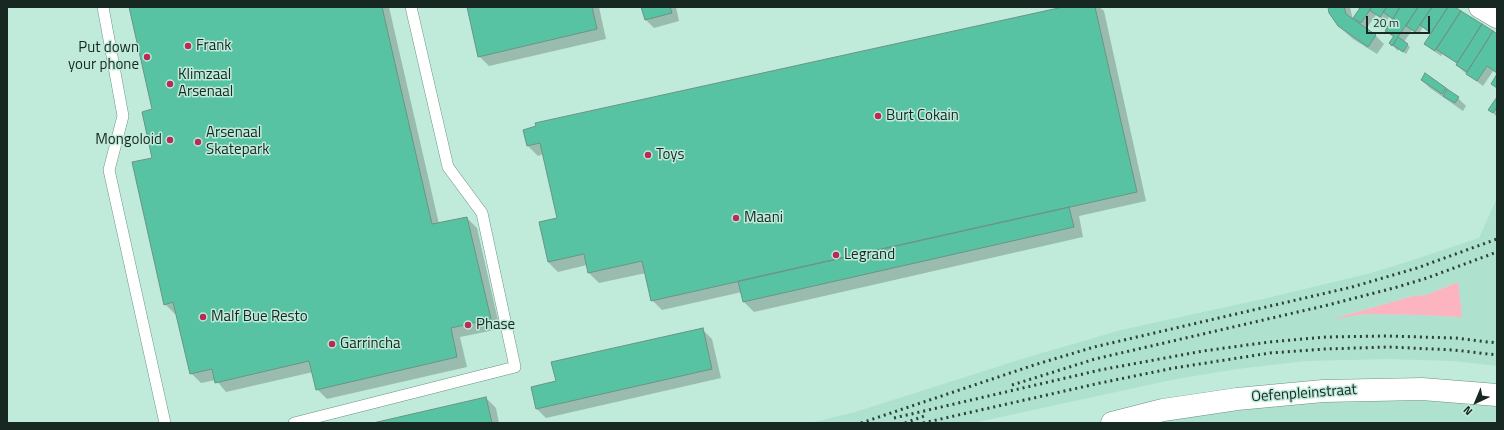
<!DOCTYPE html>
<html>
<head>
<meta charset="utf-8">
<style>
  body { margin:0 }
  #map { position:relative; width:1504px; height:430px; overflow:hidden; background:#c0ebdb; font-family:"Titillium Web",sans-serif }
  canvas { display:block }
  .frame { position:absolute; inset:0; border:8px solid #172721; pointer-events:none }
  .north { position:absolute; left:1456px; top:382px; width:40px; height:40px; -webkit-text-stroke:3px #c0ebdb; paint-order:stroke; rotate:224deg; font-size:11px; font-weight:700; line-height:16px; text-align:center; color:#172721 }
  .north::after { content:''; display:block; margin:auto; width:14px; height:18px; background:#172721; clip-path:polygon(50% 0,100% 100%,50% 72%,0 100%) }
  .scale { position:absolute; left:1366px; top:16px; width:64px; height:18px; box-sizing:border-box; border:2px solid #172721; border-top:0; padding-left:5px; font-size:12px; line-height:14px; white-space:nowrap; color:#172721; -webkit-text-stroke:3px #c0ebdb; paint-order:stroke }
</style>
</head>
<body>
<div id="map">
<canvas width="1504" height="430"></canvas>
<div class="frame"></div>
<div class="north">N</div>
<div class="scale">20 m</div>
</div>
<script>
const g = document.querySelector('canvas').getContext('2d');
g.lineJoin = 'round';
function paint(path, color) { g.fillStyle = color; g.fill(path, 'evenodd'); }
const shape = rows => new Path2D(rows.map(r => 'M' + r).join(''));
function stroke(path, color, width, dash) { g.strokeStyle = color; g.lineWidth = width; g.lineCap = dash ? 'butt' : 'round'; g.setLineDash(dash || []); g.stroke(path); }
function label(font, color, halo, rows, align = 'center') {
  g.font = font + ' "Titillium Web",sans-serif'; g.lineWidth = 3; g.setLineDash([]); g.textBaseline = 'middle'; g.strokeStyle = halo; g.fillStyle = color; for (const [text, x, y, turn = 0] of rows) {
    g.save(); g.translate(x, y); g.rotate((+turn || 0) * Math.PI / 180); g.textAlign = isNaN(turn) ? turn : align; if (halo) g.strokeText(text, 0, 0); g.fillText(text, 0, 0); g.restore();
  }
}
paint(shape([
  [1497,198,1497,366,1453,361,1389,359,1306,361,1237,369,1176,379,973,423,810,423,855,412,1025,358,1121,330,1263,299,1371,273,1413,260,1479,238],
  [1458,282,1462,317,1418,315,1366,314,1335,318,1413,296,1426,295],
  [1323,391,1497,396,1497,423,1112,423]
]), '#aee1ce');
paint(shape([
  [1458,282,1462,317,1418,315,1366,314,1332,319,1413,296,1426,295]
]), '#fdb4c1');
paint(shape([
  [130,7,389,7,439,224,467,218,477,228,500,329,460,337,467,367,327,399,317,389,313,372,226,392,216,380,201,383,191,373,177,314,175,314,165,304,153,158,153,110],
  [468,7,599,7,606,39,489,66,479,56],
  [642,7,676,7,679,21,654,28,646,20],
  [1068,7,1099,7,1104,11,1146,201,1079,216,1083,237,754,312,744,302,742,292,662,310,652,300,646,273,599,283,589,273,587,265,558,272,548,262,558,218,543,154,538,156,528,146],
  [1329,7,1350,7,1353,20,1359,24,1354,18,1360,9,1356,7,1454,7,1497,35,1497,73,1493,71,1483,86,1463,71,1457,65,1458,64,1442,54,1441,56,1431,49,1425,43,1431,34,1423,27,1419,34,1412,30,1404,42,1410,47,1406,54,1399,49,1398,51,1390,43,1394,38,1386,31,1393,20,1389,17,1386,22,1376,15,1366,29,1376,36,1384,44,1377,54,1353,39,1344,31,1336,22],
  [1422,80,1446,88,1458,98,1466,106,1463,111,1430,88],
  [1497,99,1497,117,1490,110],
  [702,329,712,339,721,378,546,418,536,408],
  [486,398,496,408,499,423,377,423]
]), '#0003');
const building = shape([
  [129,7,382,7,432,224,467,217,491,319,451,328,457,357,316,390,309,361,215,383,212,369,190,374,173,302,164,305,132,162,152,158,142,112,152,109,129,7],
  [467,7,592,7,597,29,478,57,467,7],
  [641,7,670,7,672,13,645,20,641,7],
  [1063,7,1095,7,1137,192,651,301,642,261,588,273,584,254,548,262,539,222,557,218,540,143,527,146,523,130,536,126,535,123,1063,7],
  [1328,7,1344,7,1346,14,1376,35,1368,47,1338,26,1329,13,1328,7],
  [1358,7,1372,7,1361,23,1353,18,1360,8,1358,7],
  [1372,7,1387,7,1380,17,1369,10,1372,7],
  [1387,7,1400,7,1393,19,1383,12,1387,7],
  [1400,7,1418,7,1392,46,1389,43,1394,36,1385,31,1400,7],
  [1418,7,1432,7,1415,32,1406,26,1418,7],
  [1432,7,1448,7,1431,33,1420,25,1432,7],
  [1448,7,1455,7,1461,11,1435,51,1424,44,1448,7],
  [1461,11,1482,24,1457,63,1436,49,1461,11],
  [1482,24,1493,31,1467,72,1456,65,1482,24],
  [1493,31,1497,34,1497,73,1487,66,1477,81,1466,74,1493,31],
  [1398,37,1408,44,1403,52,1393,45,1398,37],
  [1425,73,1446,88,1442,94,1421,80,1425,73],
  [1497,74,1497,88,1491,84,1497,74],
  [1447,89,1459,97,1455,103,1443,96,1447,89],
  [1497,97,1497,107,1493,113,1488,110,1497,97],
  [1069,207,1074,227,743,302,738,281,1069,207],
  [703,328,712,369,536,409,531,387,556,381,551,362,703,328],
  [486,397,492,423,373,423,486,397]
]);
paint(building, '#57c3a2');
stroke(building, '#6b9385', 1);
const lane = shape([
  [103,7,123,116,109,170,165,423],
  [294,423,515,367,482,213,448,167,411,7]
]);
const street = shape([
  [1480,7,1497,17]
]);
const secondary = shape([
  [1112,423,1163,410,1237,399,1323,391,1422,389,1497,395]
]);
stroke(lane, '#699183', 12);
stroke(street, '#699183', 23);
stroke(secondary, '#699183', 23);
stroke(lane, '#fff', 11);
stroke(street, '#fff', 22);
stroke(secondary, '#fff', 22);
stroke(shape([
  [1012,385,1095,359,1328,305,1394,288,1427,278,1497,252],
  [894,418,1100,370,1203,351,1269,342,1326,337,1387,336,1455,338,1497,343],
  [861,423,1034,365,1094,347,1352,287,1417,268,1497,239],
  [905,423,927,415],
  [923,423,1100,383,1174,368,1270,353,1325,349,1389,347,1454,350,1497,355]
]), '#2d4139', 3, [2, 4]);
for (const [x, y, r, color] of [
  [188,46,4,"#b92a57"],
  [147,57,4,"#b92a57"],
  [170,84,4,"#b92a57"],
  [878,116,4,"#b92a57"],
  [170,140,4,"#b92a57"],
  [198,142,4,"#b92a57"],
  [648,155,4,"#b92a57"],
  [736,218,4,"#b92a57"],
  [836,255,4,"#b92a57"],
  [203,317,4,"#b92a57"],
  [468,325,4,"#b92a57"],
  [332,344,4,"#b92a57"]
]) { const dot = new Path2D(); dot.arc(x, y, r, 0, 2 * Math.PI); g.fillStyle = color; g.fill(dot); stroke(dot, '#c0ebdb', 1.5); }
label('15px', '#172721', '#c0ebdb', [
  ["Frank",196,46],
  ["Put down",139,48,"right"],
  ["your phone",139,65,"right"],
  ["Klimzaal",178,75],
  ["Arsenaal",178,92],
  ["Burt Cokain",886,116],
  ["Arsenaal",206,133],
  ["Skatepark",206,150],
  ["Mongoloid",162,140,"right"],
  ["Toys",656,155],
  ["Maani",744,218],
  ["Legrand",844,255],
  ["Malf Bue Resto",211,317],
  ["Phase",476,325],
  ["Garrincha",340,344]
], 'left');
label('15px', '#172721', '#c0ebdb', [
  ["Oefenpleinstraat",1304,394,-4]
]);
</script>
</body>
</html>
